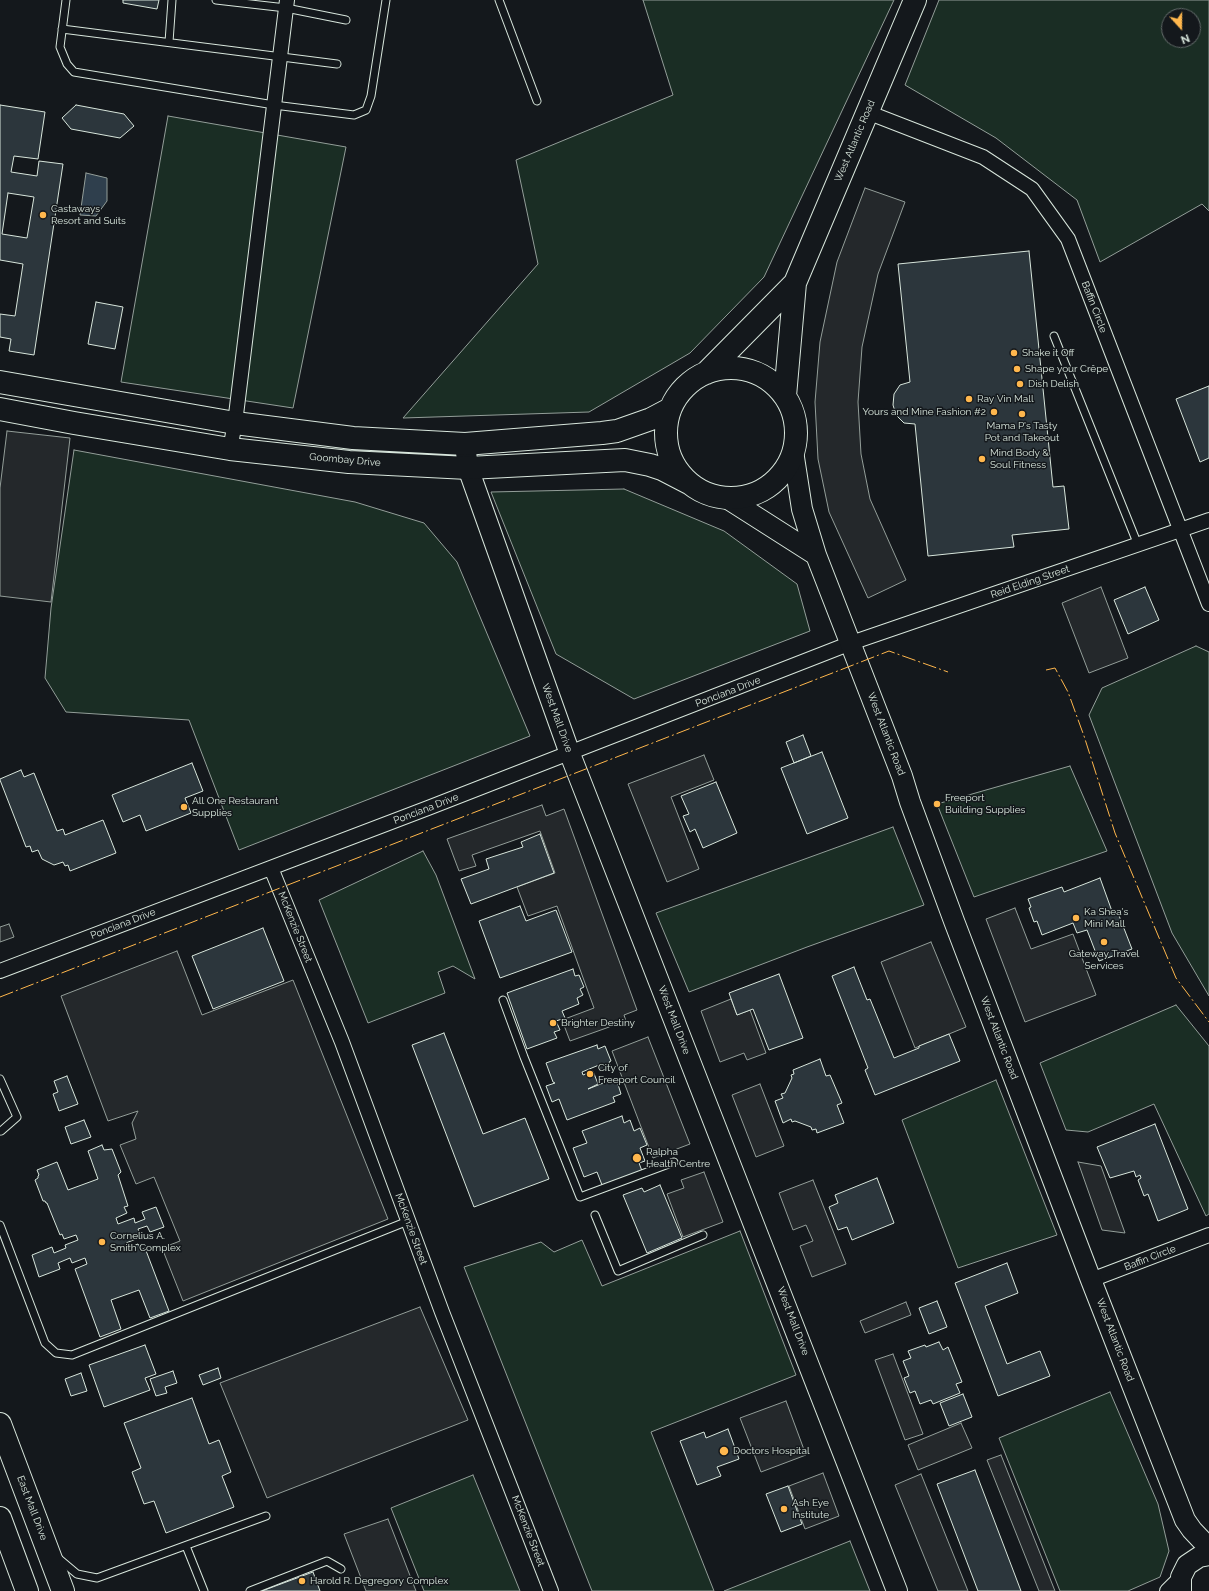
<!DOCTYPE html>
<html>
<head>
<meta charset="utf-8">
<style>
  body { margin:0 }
  #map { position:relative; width:1209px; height:1591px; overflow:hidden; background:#14181c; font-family:Raleway,sans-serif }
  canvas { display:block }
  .north { position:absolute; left:1161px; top:8px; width:40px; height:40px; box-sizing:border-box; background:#14181c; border:1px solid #626a69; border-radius:50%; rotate:159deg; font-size:11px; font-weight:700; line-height:16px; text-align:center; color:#d8e6dc }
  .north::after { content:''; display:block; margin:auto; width:14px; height:18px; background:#ffb74d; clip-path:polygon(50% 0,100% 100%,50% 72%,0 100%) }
</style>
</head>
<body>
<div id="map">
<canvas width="1209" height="1591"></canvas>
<div class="north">N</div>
</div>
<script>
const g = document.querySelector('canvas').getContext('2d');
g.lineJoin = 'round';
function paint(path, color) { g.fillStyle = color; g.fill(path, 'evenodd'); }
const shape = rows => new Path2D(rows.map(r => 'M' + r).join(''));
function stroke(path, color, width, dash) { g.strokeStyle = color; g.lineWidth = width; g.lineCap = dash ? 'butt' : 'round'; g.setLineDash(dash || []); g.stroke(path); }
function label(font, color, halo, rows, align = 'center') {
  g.font = font + ' Raleway,sans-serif'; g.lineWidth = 3; g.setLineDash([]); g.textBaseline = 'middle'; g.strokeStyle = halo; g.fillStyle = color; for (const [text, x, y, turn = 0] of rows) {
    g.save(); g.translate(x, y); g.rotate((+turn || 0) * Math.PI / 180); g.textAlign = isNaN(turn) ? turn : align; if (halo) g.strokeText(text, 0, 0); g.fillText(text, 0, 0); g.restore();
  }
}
const green = shape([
  [643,0,894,0,764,277,690,353,589,412,403,418,538,264,516,160,673,95,643,0],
  [939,0,1209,0,1209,211,1202,204,1100,262,1077,200,996,138,905,85,939,0],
  [1169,16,1193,16,1193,40,1169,40,1169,16],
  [168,116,346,147,293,408,121,382,168,116],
  [74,450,355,502,424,523,457,562,530,736,239,850,189,720,66,712,45,678,51,608,74,450],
  [624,489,724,531,797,584,810,631,634,699,556,654,491,492,624,489],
  [1196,646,1209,652,1209,996,1172,933,1089,715,1102,688,1196,646],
  [1070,766,1107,851,974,897,937,804,1070,766],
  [893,827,924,905,807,947,689,992,656,913,893,827],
  [423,851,436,875,475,979,453,966,438,972,445,993,368,1023,319,900,423,851],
  [1176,1005,1209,1046,1209,1214,1206,1216,1154,1104,1088,1132,1066,1130,1040,1063,1176,1005],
  [996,1080,1057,1235,958,1268,902,1120,996,1080],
  [740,1231,796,1375,651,1432,714,1591,592,1591,464,1267,541,1242,554,1252,582,1240,602,1286,740,1231],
  [1110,1392,1158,1504,1169,1551,1160,1577,1128,1591,1060,1591,999,1438,1110,1392],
  [473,1475,520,1591,424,1591,391,1508,473,1475],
  [850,1541,870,1591,724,1591,850,1541]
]);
paint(green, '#1a2d24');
stroke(green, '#939e99', 1);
const parking = shape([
  [865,188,905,202,878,274,862,347,858,402,861,454,870,499,906,580,868,598,829,512,818,459,815,402,820,342,837,262,865,188],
  [7,431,70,438,51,602,0,596,0,488,7,431],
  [1101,587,1128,658,1089,673,1062,603,1101,587],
  [704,755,714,780,671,797,699,869,667,882,628,784,704,755],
  [542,805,546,816,564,809,637,1010,624,1015,626,1021,570,1041,562,1020,594,1008,557,906,528,916,517,887,555,873,540,831,472,855,476,866,459,871,447,839,542,805],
  [1015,908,1031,949,1073,934,1096,995,1025,1022,986,919,1015,908],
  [9,924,14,937,0,942,0,927,9,924],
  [931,942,966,1027,915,1048,881,962,931,942],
  [177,951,202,1015,293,980,388,1219,183,1301,162,1248,180,1241,154,1177,136,1184,120,1145,136,1139,132,1123,138,1111,108,1121,61,996,177,951],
  [731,999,737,1015,750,1010,766,1053,747,1060,744,1053,720,1062,701,1011,731,999],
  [648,1037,690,1144,653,1158,612,1051,648,1037],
  [760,1084,784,1146,756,1157,732,1095,760,1084],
  [1078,1162,1101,1166,1125,1233,1102,1230,1078,1162],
  [704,1172,723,1222,683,1237,667,1194,684,1188,681,1180,704,1172],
  [813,1180,846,1264,812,1277,800,1246,813,1241,806,1225,793,1230,779,1193,813,1180],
  [906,1302,911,1315,865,1333,860,1321,906,1302],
  [420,1307,468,1420,267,1498,220,1383,420,1307],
  [893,1354,923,1434,905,1440,875,1360,893,1354],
  [786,1401,806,1455,761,1472,740,1418,786,1401],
  [961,1423,972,1448,918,1470,908,1445,961,1423],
  [1001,1455,1055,1591,1039,1591,987,1460,1001,1455],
  [823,1473,839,1516,805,1529,789,1486,823,1473],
  [921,1474,968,1591,938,1591,895,1485,921,1474],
  [388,1519,416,1591,366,1591,344,1534,388,1519]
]);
paint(parking, '#24282b');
stroke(parking, '#939e99', 1);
const water = shape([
  [86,173,107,178,107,201,96,216,80,215,86,173]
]);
paint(water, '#2f3f4d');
stroke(water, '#939e99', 1);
const building = shape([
  [123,0,159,0,157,9,123,3,123,0],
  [0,105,45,112,38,159,14,156,11,172,37,176,39,161,63,164,34,355,9,351,11,339,0,337,0,314,15,316,23,264,0,260,0,105],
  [8,193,34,197,27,238,2,234,8,193],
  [76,105,124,114,134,126,120,138,71,129,62,118,76,105],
  [1029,251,1053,487,1064,486,1069,529,1012,535,1014,547,928,556,915,424,904,423,896,415,893,405,894,394,900,385,910,382,898,264,1029,251],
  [96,302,123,307,115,349,88,344,96,302],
  [1209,386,1209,458,1200,462,1176,399,1209,386],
  [1145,587,1159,620,1128,634,1114,600,1145,587],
  [803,735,811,756,794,763,786,742,803,735],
  [822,752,848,818,807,834,781,768,822,752],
  [192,763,203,791,185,798,191,813,146,831,140,815,123,822,112,795,192,763],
  [21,770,24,777,34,773,57,831,63,829,65,835,103,820,116,853,70,871,68,865,65,866,63,862,54,865,42,859,38,850,32,852,30,846,26,847,0,780,0,779,21,770],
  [716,782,737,833,703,848,695,829,690,832,683,816,689,814,681,796,716,782],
  [540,834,554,873,471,904,461,879,489,869,486,859,523,847,521,842,540,834],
  [1100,878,1113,914,1118,913,1132,949,1099,961,1087,930,1077,933,1073,923,1042,935,1037,921,1034,922,1029,908,1031,907,1028,899,1062,887,1064,892,1100,878],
  [520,906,526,921,556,910,572,952,500,978,479,921,520,906],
  [263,928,284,981,213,1009,192,956,263,928],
  [854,967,867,1000,870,999,894,1058,919,1048,919,1046,949,1034,960,1061,875,1095,865,1070,868,1068,832,976,854,967],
  [573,969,575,976,579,975,584,987,580,989,583,995,577,998,579,1004,562,1011,565,1018,556,1021,560,1030,554,1032,557,1038,527,1049,507,993,573,969],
  [779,974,803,1038,769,1050,753,1009,737,1015,729,993,779,974],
  [444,1033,483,1134,525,1118,549,1179,474,1207,412,1045,444,1033],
  [597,1045,598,1049,605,1046,611,1061,609,1062,611,1068,601,1071,599,1065,582,1072,583,1075,593,1071,598,1084,588,1089,616,1078,621,1094,613,1097,615,1102,567,1120,559,1099,552,1102,546,1086,555,1083,553,1082,546,1063,597,1045],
  [820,1059,826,1076,830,1075,842,1103,837,1105,844,1123,817,1133,816,1129,812,1130,811,1127,795,1121,792,1122,791,1119,783,1123,775,1101,783,1098,781,1094,785,1093,792,1078,791,1075,794,1074,793,1070,820,1059],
  [67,1076,78,1104,59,1111,53,1094,58,1092,54,1081,67,1076],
  [622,1116,624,1123,630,1120,634,1131,640,1128,647,1145,640,1148,645,1161,639,1163,642,1171,602,1185,597,1172,584,1177,573,1148,587,1143,582,1131,622,1116],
  [84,1120,91,1137,71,1144,65,1127,84,1120],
  [1155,1124,1188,1209,1158,1221,1148,1194,1144,1196,1138,1180,1141,1178,1140,1175,1136,1177,1134,1171,1110,1178,1097,1147,1155,1124],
  [102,1145,104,1150,112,1149,121,1172,118,1175,128,1206,124,1207,127,1213,116,1218,118,1224,134,1218,135,1223,145,1219,142,1212,156,1207,164,1227,150,1232,147,1226,138,1229,141,1237,126,1243,128,1248,138,1244,141,1250,145,1248,169,1311,150,1318,139,1290,111,1300,121,1329,100,1337,75,1269,87,1264,85,1258,72,1263,70,1258,58,1263,60,1269,39,1277,32,1255,52,1247,54,1253,66,1248,65,1245,78,1240,76,1235,64,1239,62,1234,60,1235,47,1203,46,1203,45,1201,43,1201,35,1180,38,1178,38,1176,39,1175,37,1170,57,1162,68,1190,98,1179,88,1151,102,1145],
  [877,1178,894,1223,852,1240,847,1227,838,1230,829,1207,838,1203,835,1195,877,1178],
  [660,1185,682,1238,647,1253,623,1195,642,1188,644,1192,660,1185],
  [1007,1263,1018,1293,985,1306,1007,1364,1040,1351,1050,1376,998,1396,955,1283,1007,1263],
  [937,1301,947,1327,929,1334,919,1308,937,1301],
  [939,1342,943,1350,948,1347,962,1382,956,1384,960,1393,933,1404,931,1400,920,1404,915,1391,910,1393,904,1378,909,1376,903,1361,911,1358,908,1351,925,1345,926,1347,939,1342],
  [145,1345,156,1374,145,1378,150,1390,104,1407,89,1365,145,1345],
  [218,1368,221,1378,203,1385,199,1375,218,1368],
  [173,1371,177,1383,165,1387,167,1393,156,1396,150,1379,173,1371],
  [81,1373,87,1391,71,1396,65,1379,81,1373],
  [963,1394,972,1417,949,1426,940,1403,963,1394],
  [192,1398,209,1444,219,1440,231,1472,222,1476,234,1507,166,1533,154,1501,144,1504,132,1472,141,1468,124,1423,192,1398],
  [728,1429,739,1459,717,1467,721,1476,697,1485,680,1441,704,1432,706,1438,728,1429],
  [975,1470,1021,1591,978,1591,937,1484,975,1470],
  [788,1486,802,1524,781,1532,766,1494,788,1486],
  [313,1572,320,1591,262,1591,313,1572]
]);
paint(building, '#2c363c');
stroke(building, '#d8e6dc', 1);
const lane = shape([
  [66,0,60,47,67,64,74,72,274,105,354,115,366,110,371,96,386,0],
  [216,0,286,8,346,20],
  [499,0,537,101],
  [62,29,337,64],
  [169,42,172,0],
  [1054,336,1138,545],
  [503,1000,524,1057,580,1197,674,1162],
  [0,1079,17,1117,1,1131],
  [595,1215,618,1271,703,1235],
  [0,1225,45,1343,56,1353,72,1355,408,1221],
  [186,1546,204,1591],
  [58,1558,77,1574,97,1578,266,1516],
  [250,1591,327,1561,341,1569]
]);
const street = shape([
  [867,112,983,157,1032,189,1068,239,1209,604],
  [230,449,235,423,287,0],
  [271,868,342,1042,442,1312,551,1591],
  [0,971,428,808,851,643,1209,520],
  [1091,1280,1209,1235],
  [1167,1591,1181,1577]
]);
const secondary = shape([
  [465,444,468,468,570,754,897,1591],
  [793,451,802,509,816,555,902,776,910,802,954,921,1091,1280,1185,1520,1192,1530,1209,1548],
  [725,497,816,555],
  [1181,1591,1181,1577,1187,1565,1199,1557,1209,1555]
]);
const primary = shape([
  '666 433a65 65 0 1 1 130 0a65 65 0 1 1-130 0Z',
  [706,373,795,283],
  [0,382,235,423,353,438,465,444,602,433,617,431,651,419,670,409],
  [785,396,795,283,915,0],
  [0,409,74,423,230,449,349,462,468,468,625,460,650,465,662,469,689,483],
  [0,1424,63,1591],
  [0,1518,27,1591]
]);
stroke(lane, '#d8e6dc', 9);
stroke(street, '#d8e6dc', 16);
stroke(secondary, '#d8e6dc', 22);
stroke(primary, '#d8e6dc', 24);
stroke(lane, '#14181c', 7);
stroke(street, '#14181c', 14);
stroke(secondary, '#14181c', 20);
stroke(primary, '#14181c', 22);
stroke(shape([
  [1046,670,1055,668,1068,692,1084,736,1115,833,1176,978,1209,1022],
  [0,997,889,651,948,672]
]), '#ffb74d', 1, [14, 3, 2, 3]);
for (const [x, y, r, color] of [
  [43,215,4,"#ffb74d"],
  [1014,353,4,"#ffb74d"],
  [1017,369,4,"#ffb74d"],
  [1020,384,4,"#ffb74d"],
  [969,399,4,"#ffb74d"],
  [994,412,4,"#ffb74d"],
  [1022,414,4,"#ffb74d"],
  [982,459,4,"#ffb74d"],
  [937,804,4,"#ffb74d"],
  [184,807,4,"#ffb74d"],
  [1076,918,4,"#ffb74d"],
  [1104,942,4,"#ffb74d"],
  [553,1023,4,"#ffb74d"],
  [590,1074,4,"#ffb74d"],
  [637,1158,5,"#ffb74d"],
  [102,1242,4,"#ffb74d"],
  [724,1451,5,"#ffb74d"],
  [784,1509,4,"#ffb74d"],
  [302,1581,4,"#ffb74d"]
]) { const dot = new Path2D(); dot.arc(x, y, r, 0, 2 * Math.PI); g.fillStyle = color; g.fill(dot); stroke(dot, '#14181c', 1.5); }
label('10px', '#d8e6dc', '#14181c', [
  ["West Atlantic Road",855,141,-67],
  ["Baffin Circle",1094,307,69],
  ["Goombay Drive",345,460,5],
  ["Reid Elding Street",1030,582,-19],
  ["Ponciana Drive",728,692,-21],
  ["West Mall Drive",557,718,70],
  ["West Atlantic Road",886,734,69],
  ["Ponciana Drive",426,809,-21],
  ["Ponciana Drive",123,924,-21],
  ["McKenzie Street",295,927,68],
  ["West Mall Drive",674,1020,69],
  ["West Atlantic Road",999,1038,69],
  ["McKenzie Street",411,1229,70],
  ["Baffin Circle",1150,1258,-21],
  ["West Mall Drive",793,1321,69],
  ["West Atlantic Road",1115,1340,69],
  ["East Mall Drive",32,1508,69],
  ["McKenzie Street",528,1531,69]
]);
label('10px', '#d8e6dc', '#14181c', [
  ["Castaways",51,209],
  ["Resort and Suits",51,221],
  ["Shake it Off",1022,353],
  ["Shape your Crêpe",1025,369],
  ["Dish Delish",1028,384],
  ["Ray Vin Mall",977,399],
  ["Yours and Mine Fashion #2",986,412,"right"],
  ["Mama P's Tasty",1022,426,"center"],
  ["Pot and Takeout",1022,438,"center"],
  ["Mind Body &",990,453],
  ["Soul Fitness",990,465],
  ["Freeport",945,798],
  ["Building Supplies",945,810],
  ["All One Restaurant",192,801],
  ["Supplies",192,813],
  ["Ka Shea's",1084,912],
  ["Mini Mall",1084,924],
  ["Gateway Travel",1104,954,"center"],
  ["Services",1104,966,"center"],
  ["Brighter Destiny",561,1023],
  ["City of",598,1068],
  ["Freeport Council",598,1080],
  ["Ralpha",646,1152],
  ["Health Centre",646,1164],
  ["Cornelius A.",110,1236],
  ["Smith Complex",110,1248],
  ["Doctors Hospital",733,1451],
  ["Ash Eye",792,1503],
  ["Institute",792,1515],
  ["Harold R. Degregory Complex",310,1581]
], 'left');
</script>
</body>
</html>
